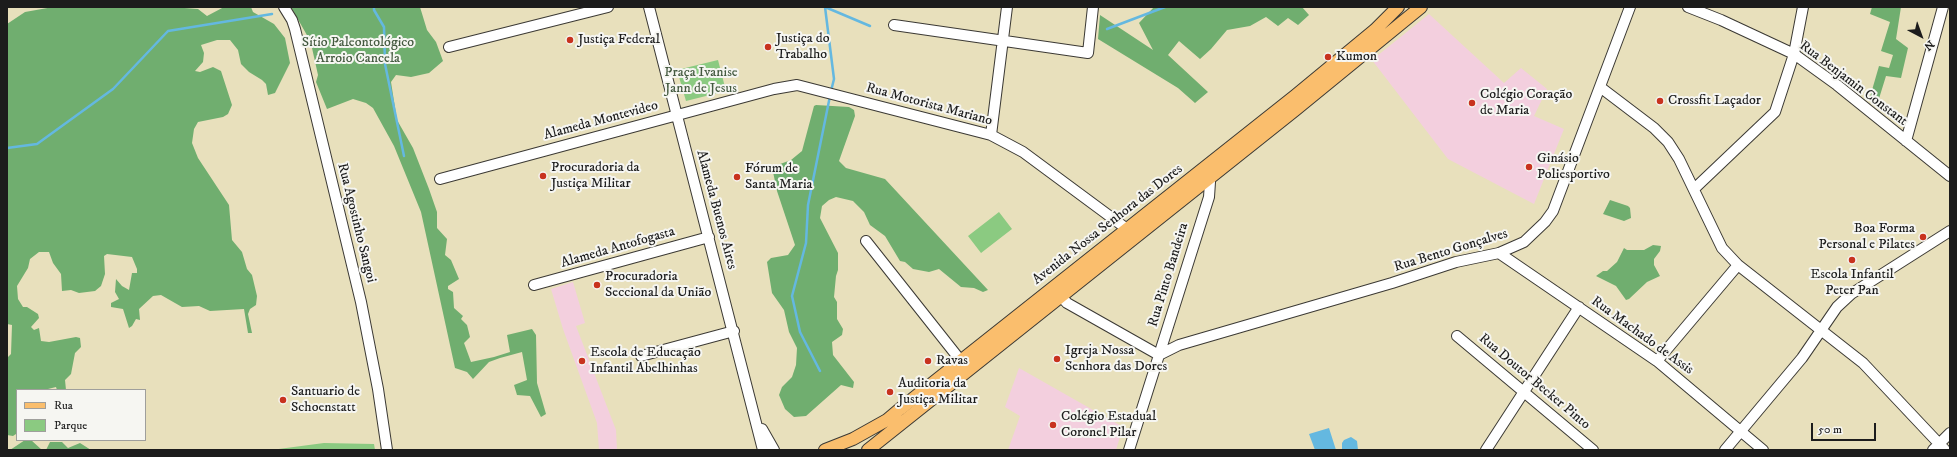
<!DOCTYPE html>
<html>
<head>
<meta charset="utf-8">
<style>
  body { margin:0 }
  #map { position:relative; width:1957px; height:457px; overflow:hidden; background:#e8e0bc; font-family:"IM FELL DW Pica",serif }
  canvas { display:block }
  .frame { position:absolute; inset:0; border:8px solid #1c1c1c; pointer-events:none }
  .legend { position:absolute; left:16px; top:389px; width:130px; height:52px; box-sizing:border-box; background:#f6f6f2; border:1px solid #9f9f9c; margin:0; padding:5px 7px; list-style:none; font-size:12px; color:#1c1c1c }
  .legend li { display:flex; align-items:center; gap:8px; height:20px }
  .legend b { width:20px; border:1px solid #9f9f9c }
  .north { position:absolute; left:1901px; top:16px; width:40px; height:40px; -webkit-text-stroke:3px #f6f6f2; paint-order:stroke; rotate:139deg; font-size:11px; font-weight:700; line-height:16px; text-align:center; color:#1c1c1c }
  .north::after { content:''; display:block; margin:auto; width:14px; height:18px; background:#1c1c1c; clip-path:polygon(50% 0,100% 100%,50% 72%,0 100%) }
  .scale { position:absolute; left:1811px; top:423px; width:65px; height:18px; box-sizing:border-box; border:2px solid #1c1c1c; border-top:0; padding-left:5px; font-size:12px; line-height:14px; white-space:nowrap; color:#1c1c1c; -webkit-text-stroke:3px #f6f6f2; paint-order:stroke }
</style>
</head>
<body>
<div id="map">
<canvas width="1957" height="457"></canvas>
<div class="frame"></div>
<ul class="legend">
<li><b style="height:5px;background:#fabe6d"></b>Rua</li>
<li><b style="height:11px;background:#8bca81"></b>Parque</li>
</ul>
<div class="north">N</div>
<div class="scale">50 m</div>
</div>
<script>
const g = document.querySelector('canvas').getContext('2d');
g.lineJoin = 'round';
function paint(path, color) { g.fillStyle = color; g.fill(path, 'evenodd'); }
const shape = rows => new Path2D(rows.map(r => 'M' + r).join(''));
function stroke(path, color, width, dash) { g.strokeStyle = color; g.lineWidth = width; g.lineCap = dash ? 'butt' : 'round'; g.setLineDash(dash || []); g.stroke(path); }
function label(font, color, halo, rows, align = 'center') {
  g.font = font + ' "IM FELL DW Pica",serif'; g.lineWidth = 4; g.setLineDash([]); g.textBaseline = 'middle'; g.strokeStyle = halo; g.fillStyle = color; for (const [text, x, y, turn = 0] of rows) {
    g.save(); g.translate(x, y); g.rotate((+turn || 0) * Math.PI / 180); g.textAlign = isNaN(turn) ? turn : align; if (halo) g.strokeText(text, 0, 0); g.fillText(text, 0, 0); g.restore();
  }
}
paint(shape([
  [1429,14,1504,83,1521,68,1547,89,1534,116,1564,129,1534,204,1448,159,1372,60],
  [573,282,585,323,576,326,616,430,617,450,599,450,597,423,563,329,551,289],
  [1019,368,1123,427,1116,450,1008,450,1020,416,1005,407]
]), '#f3cfde');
paint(shape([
  [718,60,726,91,686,101,677,70],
  [999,212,1012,229,981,253,968,236],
  [324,443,374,444,375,450,271,450]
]), '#8bca81');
paint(shape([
  [53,7,171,7,198,9,207,16,224,7,251,7,253,12,274,24,285,38,290,63,275,93,268,95,266,84,262,80,249,72,241,64,238,50,230,40,217,40,201,45,204,53,203,62,195,71,200,72,213,67,221,71,232,105,228,114,223,117,198,122,194,129,192,143,198,158,229,205,232,240,242,252,247,269,252,275,257,296,256,305,250,309,248,314,252,333,248,333,244,309,210,311,199,306,182,307,161,295,153,296,139,309,140,320,136,319,132,326,129,328,123,309,111,307,111,303,119,299,115,292,116,279,122,286,129,290,132,273,137,273,137,269,132,257,107,254,104,256,105,274,101,286,95,291,79,293,71,290,62,291,61,274,53,263,49,252,39,252,30,259,28,268,17,286,18,299,23,307,27,307,38,314,39,318,31,327,34,330,39,328,41,341,49,342,76,337,80,338,81,347,75,353,71,374,65,380,66,390,57,390,56,387,44,390,17,390,17,426,16,434,13,436,7,435,7,358,11,354,12,325,7,324,7,24,25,12],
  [291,7,420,7,427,30,436,42,443,61,429,73,411,77,396,75,391,82,397,120,413,148,429,189,437,212,437,228,447,239,445,255,451,260,459,279,448,286,448,289,453,292,454,308,463,316,461,319,467,325,470,337,464,343,471,362,494,357,510,352,507,335,532,329,536,335,537,383,546,414,541,417,530,396,517,395,514,385,527,380,522,352,500,358,489,362,473,379,467,372,455,368,421,212,394,146,373,108,366,103,353,99,327,109,316,82,318,75,312,48,308,37],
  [1154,7,1302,7,1309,15,1298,25,1288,18,1278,26,1266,17,1250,26,1227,30,1211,49,1200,59,1179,41,1168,55,1208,92,1195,103,1178,88,1098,39,1100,15,1153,50,1139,23],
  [1872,7,1901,7,1896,39,1908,48,1901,78,1886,76,1877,105,1870,97,1879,66,1889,68,1893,55,1881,51,1890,22,1870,14],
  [816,105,849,107,854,110,855,116,839,161,846,168,885,179,988,290,983,292,974,288,961,287,939,269,929,272,913,269,905,262,900,261,885,236,870,225,864,212,853,201,836,197,829,200,822,206,820,218,838,253,838,270,836,276,834,297,837,302,837,319,843,329,842,335,832,342,833,355,854,382,853,388,841,385,806,416,794,417,785,409,779,395,782,387,792,377,796,365,797,348,789,332,784,310,772,293,767,262,771,258,788,255,795,245,777,191,772,167,791,160,802,151,814,106],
  [1610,200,1628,206,1630,208,1631,218,1624,221,1603,214],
  [1653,245,1661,246,1660,251,1654,259,1654,265,1660,276,1647,282,1629,299,1626,300,1616,286,1596,276,1603,271,1607,271,1617,262,1624,248,1627,250,1644,250],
  [25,440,31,440,42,450,10,450],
  [50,442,62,442,68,448,80,443,91,450,46,450]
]), '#70ae6f');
paint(shape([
  [1329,428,1336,450,1315,450,1309,434],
  [1351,437,1357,441,1358,450,1342,450,1342,443,1344,440]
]), '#64b8e0');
stroke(shape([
  [374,7,374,10,384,27,385,64,404,156],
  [825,7,834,79,831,91],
  [825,7,870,26],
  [1107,29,1165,7],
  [7,148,37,144,113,89,168,31,272,14],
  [820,371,800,332,792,296,806,243,808,205,830,96]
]), '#64b8e0', 2.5);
const minor = shape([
  [284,7,292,20,295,29,361,302,378,389,387,450],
  [649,7,763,450],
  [1688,7,1721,20,1794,54,1837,85,1950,176],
  [894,25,1088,53,1093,7],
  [449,47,608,7],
  [1600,87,1654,128,1668,142,1679,159,1722,248,1738,265,1863,363,1945,450],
  [991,135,1007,7],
  [1906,141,1943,7],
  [440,179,774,89,797,85,991,135,1023,152,1127,229],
  [1694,189,1775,112,1794,54,1803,7],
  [866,241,961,361],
  [1499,253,1657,361,1763,450],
  [534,285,709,237],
  [1056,291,1067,303,1159,355],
  [1457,336,1593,450],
  [1159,355,1179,345,1392,283,1456,262,1499,253,1524,242,1545,222,1553,211,1630,7],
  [641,356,734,331],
  [1657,361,1738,265],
  [762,429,774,450],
  [1129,450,1209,197,1210,182,1206,173],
  [1486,450,1579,307],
  [1725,450,1802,358,1837,307,1851,294,1950,231],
  [1933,450,1950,433]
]);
const major = shape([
  [825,450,853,439,887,420,900,409,1295,96,1375,30,1398,7],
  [868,450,1295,110,1421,7]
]);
stroke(minor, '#3b3934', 12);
stroke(major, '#3b3934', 14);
stroke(minor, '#fff', 10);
stroke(major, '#fabe6d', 12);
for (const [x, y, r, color] of [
  [570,40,4,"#c8321e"],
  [768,47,4,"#c8321e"],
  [1328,57,4,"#c8321e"],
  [1660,101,4,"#c8321e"],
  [1472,103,4,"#c8321e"],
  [1529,167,4,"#c8321e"],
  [543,176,4,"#c8321e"],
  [737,177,4,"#c8321e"],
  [1923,237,4,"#c8321e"],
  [1852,260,4,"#c8321e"],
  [597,285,4,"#c8321e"],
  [1057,359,4,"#c8321e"],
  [582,361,4,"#c8321e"],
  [928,361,4,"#c8321e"],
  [890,392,4,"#c8321e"],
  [283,400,4,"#c8321e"],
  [1053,425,4,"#c8321e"]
]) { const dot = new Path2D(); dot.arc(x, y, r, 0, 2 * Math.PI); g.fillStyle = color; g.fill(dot); stroke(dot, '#f6f6f2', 1.5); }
label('14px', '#1c1c1c', '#f6f6f2', [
  ["Justiça do",776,39],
  ["Trabalho",776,55],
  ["Justiça Federal",578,40],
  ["Kumon",1336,57],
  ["Colégio Coração",1480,95],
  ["de Maria",1480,111],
  ["Crossfit Laçador",1668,101],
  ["Ginásio",1537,159],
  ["Poliesportivo",1537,175],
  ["Procuradoria da",551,168],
  ["Justiça Militar",551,184],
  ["Fórum de",745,169],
  ["Santa Maria",745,185],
  ["Boa Forma",1915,229,"right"],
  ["Personal e Pilates",1915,245,"right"],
  ["Escola Infantil",1852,275,"center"],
  ["Peter Pan",1852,291,"center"],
  ["Procuradoria",605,277],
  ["Seccional da União",605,293],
  ["Igreja Nossa",1065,351],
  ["Senhora das Dores",1065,367],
  ["Escola de Educação",590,353],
  ["Infantil Abelhinhas",590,369],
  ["Ravas",936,361],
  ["Auditoria da",898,384],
  ["Justiça Militar",898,400],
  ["Santuario de",291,392],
  ["Schoenstatt",291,408],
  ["Colégio Estadual",1061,417],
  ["Coronel Pilar",1061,433]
], 'left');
label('14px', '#43593f', '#f6f6f2', [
  ["Sítio Paleontológico",358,43],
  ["Arroio Cancela",358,59],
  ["Praça Ivanise",701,73],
  ["Jann de Jesus",701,89]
]);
label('14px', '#1c1c1c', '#f6f6f2', [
  ["Rua Benjamin Constant",1853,84,37],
  ["Rua Motorista Mariano",929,105,15],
  ["Alameda Montevideo",601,121,-15],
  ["Alameda Buenos Aires",716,210,75],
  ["Rua Agostinho Sangoi",356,223,76],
  ["Avenida Nossa Senhora das Dores",1108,225,-38],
  ["Alameda Antofogasta",618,248,-16],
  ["Rua Bento Gonçalves",1451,251,-17],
  ["Rua Pinto Bandeira",1169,275,-73],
  ["Rua Machado de Assis",1642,336,36],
  ["Rua Doutor Becker Pinto",1534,382,40]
]);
</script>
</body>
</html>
